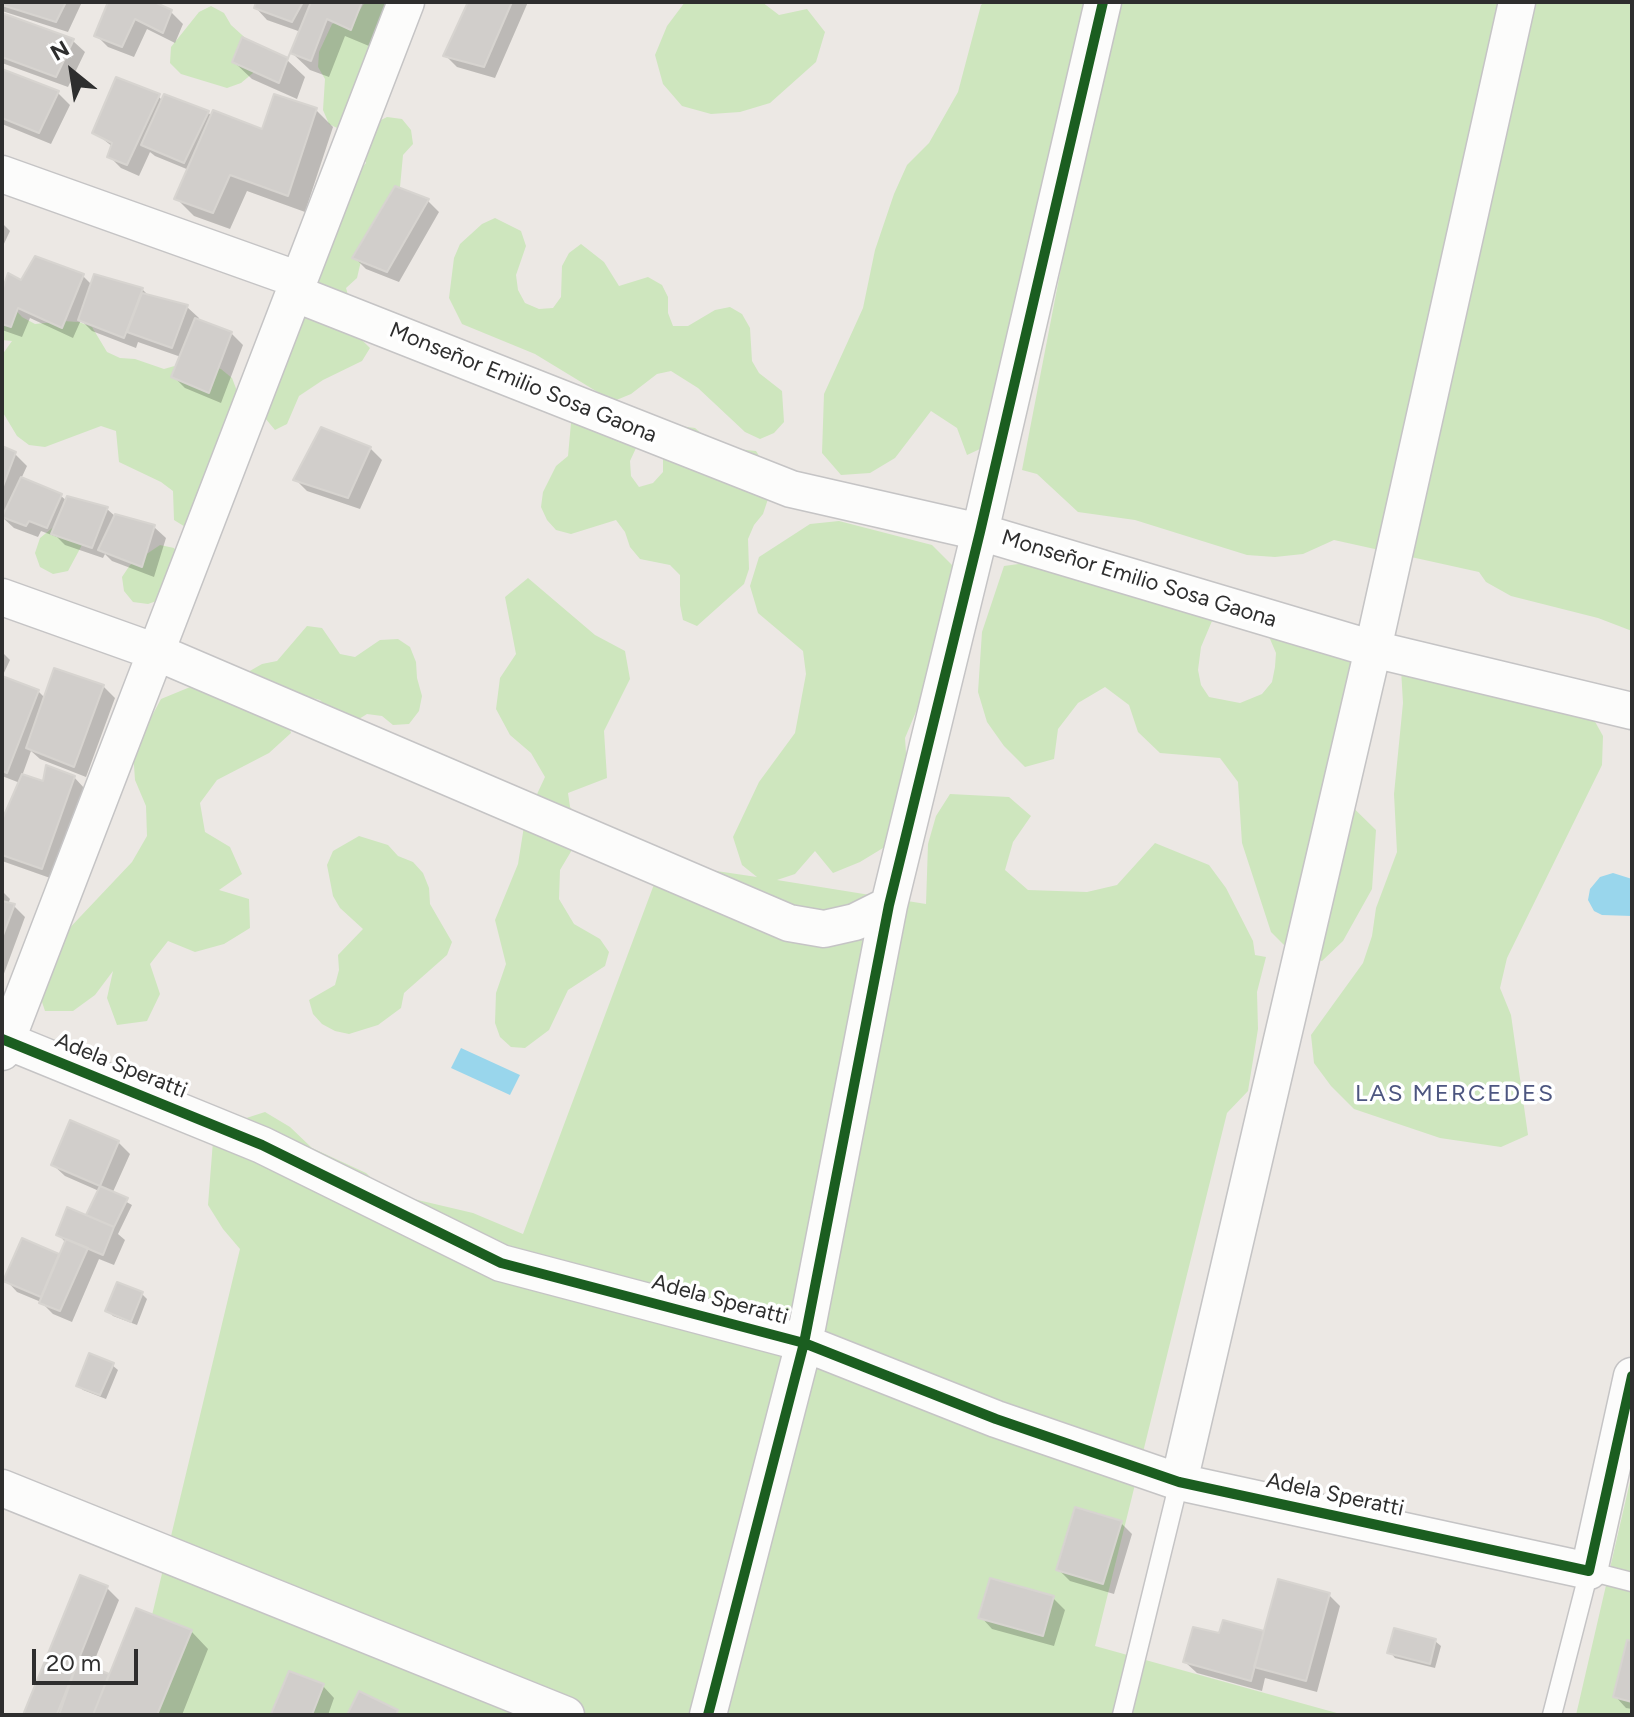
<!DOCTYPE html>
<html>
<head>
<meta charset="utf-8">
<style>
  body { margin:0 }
  #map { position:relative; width:1634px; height:1717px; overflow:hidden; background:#ece8e4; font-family:Figtree,sans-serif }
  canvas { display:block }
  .frame { position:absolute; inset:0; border:4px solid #2e2e2e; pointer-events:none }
  .north { position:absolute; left:32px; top:32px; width:80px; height:80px; -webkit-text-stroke:6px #fff; paint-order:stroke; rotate:330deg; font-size:22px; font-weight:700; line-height:32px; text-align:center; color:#2e2e2e }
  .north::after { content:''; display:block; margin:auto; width:28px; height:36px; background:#2e2e2e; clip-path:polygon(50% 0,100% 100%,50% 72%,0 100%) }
  .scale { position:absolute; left:32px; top:1649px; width:106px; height:36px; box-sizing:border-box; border:4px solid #2e2e2e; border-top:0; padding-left:10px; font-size:24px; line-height:28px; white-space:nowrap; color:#2e2e2e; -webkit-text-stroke:6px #fff; paint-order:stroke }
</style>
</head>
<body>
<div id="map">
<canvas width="1634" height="1717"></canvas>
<div class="frame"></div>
<div class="north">N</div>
<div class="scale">20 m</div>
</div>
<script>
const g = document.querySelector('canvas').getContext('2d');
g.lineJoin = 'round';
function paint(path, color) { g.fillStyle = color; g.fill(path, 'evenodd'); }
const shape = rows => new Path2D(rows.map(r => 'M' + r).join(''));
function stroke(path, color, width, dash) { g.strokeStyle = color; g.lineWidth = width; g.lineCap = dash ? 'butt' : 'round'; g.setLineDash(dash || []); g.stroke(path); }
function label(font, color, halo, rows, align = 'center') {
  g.font = font + ' Figtree,sans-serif'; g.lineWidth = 7; g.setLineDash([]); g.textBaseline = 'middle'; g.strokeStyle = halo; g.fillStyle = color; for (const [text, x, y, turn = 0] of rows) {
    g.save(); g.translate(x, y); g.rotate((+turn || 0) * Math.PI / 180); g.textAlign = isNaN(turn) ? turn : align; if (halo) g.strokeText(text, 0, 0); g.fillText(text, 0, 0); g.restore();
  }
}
paint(shape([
  [365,2,408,2,343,131,329,124,323,110,325,79,318,67,319,52,332,24,358,13],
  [685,2,762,2,779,15,807,9,825,32,816,62,770,103,740,112,711,114,682,106,663,84,655,55,667,26],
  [985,2,1632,2,1632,631,1598,618,1511,596,1486,582,1479,572,1334,540,1303,554,1275,557,1247,555,1135,520,1078,512,1037,474,1022,470,1079,175,1032,313,1037,373,1013,423,993,443,967,455,957,428,931,411,895,458,870,473,841,475,822,453,824,394,863,308,875,250,894,194,907,165,929,143,958,92,981,5],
  [211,6,224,13,231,25,252,44,257,58,253,73,241,83,227,88,181,74,170,63,171,47,199,12],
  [387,117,402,119,411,130,413,144,403,155,400,187,394,202,367,235,357,278,346,288,360,338,370,348,362,361,323,380,299,396,287,424,275,430,265,418,266,404,346,186,366,163,361,151,373,124],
  [495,218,521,231,526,246,516,275,518,290,525,303,539,309,553,308,561,297,562,266,569,253,581,244,604,262,619,286,648,277,662,285,668,297,668,313,673,326,688,326,715,310,730,307,742,314,750,328,752,361,759,373,782,391,784,422,774,433,760,439,745,432,698,388,671,371,657,374,631,394,614,401,639,433,636,448,630,461,631,476,639,487,653,483,663,472,663,457,680,426,695,428,718,447,756,451,768,470,773,484,763,514,754,525,748,539,749,569,744,584,697,626,683,620,680,605,680,575,670,565,640,559,630,547,625,532,616,520,571,534,556,530,547,520,541,507,543,492,556,466,568,456,572,412,609,399,535,354,462,324,449,298,454,258,460,244,482,224],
  [2,301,12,306,22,317,35,324,63,321,79,322,92,327,107,352,120,358,135,359,164,369,178,365,207,365,221,369,232,378,237,391,187,528,174,520,173,491,161,482,119,462,116,431,101,426,45,447,29,445,17,436,2,411,2,355,12,341,2,340],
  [62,520,90,530,68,571,53,574,40,567,35,553,40,538],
  [839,521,932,545,954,567,928,683,905,738,907,768,902,825,883,848,860,862,833,873,815,851,795,874,777,880,926,904,928,844,936,816,950,794,1009,797,1031,816,1013,842,1005,870,1028,890,1087,892,1117,885,1155,843,1209,865,1226,888,1253,941,1255,955,1266,957,1257,992,1258,1029,1248,1091,1227,1113,1095,1646,1344,1715,128,1715,240,1249,223,1229,208,1205,213,1141,237,1121,265,1112,290,1127,312,1148,366,1173,388,1193,473,1213,523,1234,662,863,757,877,742,865,733,837,759,782,795,733,806,674,803,651,758,613,750,586,759,557,810,524],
  [160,545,174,548,182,560,162,599,148,604,133,602,124,591,122,577,130,565],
  [1033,562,1368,652,1333,788,1376,830,1372,889,1343,941,1322,961,1292,953,1271,932,1242,843,1238,782,1220,758,1160,753,1138,732,1129,705,1105,687,1078,703,1058,729,1054,759,1025,767,1004,746,987,722,978,692,982,632,1004,566],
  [1212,621,1226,622,1267,632,1276,653,1275,667,1272,682,1262,694,1240,703,1209,697,1201,685,1198,670,1201,647],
  [528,578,595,635,625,651,630,679,604,731,607,778,568,793,570,807,580,818,582,833,560,870,559,899,574,924,600,939,609,952,605,966,568,990,549,1030,525,1048,511,1047,500,1037,495,1023,496,993,506,964,495,920,518,864,525,820,545,777,531,753,510,735,496,709,500,678,516,654,505,597],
  [307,626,322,628,340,654,355,657,380,640,398,639,410,647,416,662,417,678,422,696,419,711,409,724,393,725,382,716,367,714,354,722,339,722,320,700,305,696,282,703,291,733,269,753,217,780,200,803,205,832,230,847,242,874,219,890,249,899,250,928,224,944,195,952,168,941,150,964,160,994,147,1021,117,1025,107,998,113,971,95,995,73,1011,45,1011,36,984,45,954,132,862,147,836,146,806,135,780,133,751,161,699,195,685,248,672,262,664,277,661],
  [1401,669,1546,671,1573,682,1603,736,1602,765,1507,958,1500,988,1511,1015,1528,1135,1501,1147,1440,1138,1354,1109,1331,1086,1314,1063,1311,1035,1363,963,1372,936,1376,908,1397,852,1394,794,1403,703],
  [359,836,388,845,398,856,413,862,423,873,429,888,430,904,452,942,447,955,404,993,401,1008,378,1025,349,1034,335,1031,322,1024,313,1014,309,1000,335,985,339,970,338,955,363,929,340,908,333,896,327,865,333,851],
  [1632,1473,1632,1715,1576,1715]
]), '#cee6be');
paint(shape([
  [1613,873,1632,879,1632,916,1602,915,1594,911,1588,900,1590,889,1600,877],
  [461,1048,520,1075,510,1095,451,1068]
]), '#99d6ec');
paint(shape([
  [2,2,82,2,68,32,2,11],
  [110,2,149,2,171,12,183,24,175,43,147,29,134,57,108,47,96,35],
  [258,2,387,2,369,46,345,36,329,77,310,70,292,53,301,32,267,20,256,8],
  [470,2,528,2,495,78,457,67,446,56],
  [2,16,73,41,85,52,68,87,2,63],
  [287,60,305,77,297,99,252,79,234,62],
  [2,71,58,93,70,105,51,144,2,124],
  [158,96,163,101,208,112,212,117,263,132,316,110,333,127,305,212,247,191,230,229,194,216,177,199,189,170,155,156,150,152,139,176,121,168,109,156,113,147,94,132],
  [428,201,439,212,399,282,366,269,355,258],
  [2,223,10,231,2,248],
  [83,276,92,285,142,289,150,297,187,307,199,318,198,322,231,333,243,345,221,403,185,388,173,376,181,357,138,342,136,348,92,331,81,320,73,338,30,318,22,337,2,330,2,298,21,282],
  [2,448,15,454,27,466,21,479,61,496,67,501,107,509,116,517,154,527,166,538,154,577,112,561,105,554,103,558,65,545,57,537,41,531,38,537,14,528,2,517],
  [370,448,382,460,360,509,307,491,296,480],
  [2,652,10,660,2,677],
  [2,678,38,691,46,699,103,686,115,698,86,777,40,759,31,751,22,776,44,784,74,777,85,789,53,879,2,861,2,825,20,783,2,776],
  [2,891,10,899,8,904,14,906,25,917,2,979],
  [118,1142,130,1154,112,1194,132,1205,118,1234,125,1240,114,1265,99,1259,72,1322,53,1314,41,1302,17,1292,6,1280,23,1240,60,1256,66,1243,58,1234,87,1218,99,1191,65,1176,53,1165],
  [142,1294,147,1299,137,1325,113,1316,108,1311],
  [112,1365,118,1370,106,1399,83,1390,78,1385],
  [1121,1523,1132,1534,1114,1594,1070,1581,1058,1569],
  [81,1578,107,1588,119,1600,91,1669,110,1678,191,1631,208,1649,182,1715,25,1715],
  [1329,1595,1340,1606,1317,1692,1265,1678,1262,1691,1197,1673,1185,1662,1220,1636,1265,1633],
  [1053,1598,1065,1610,1054,1646,992,1629,981,1617],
  [1435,1641,1441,1646,1435,1668,1395,1658,1390,1652],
  [1632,1643,1632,1709,1626,1708,1615,1696],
  [323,1686,334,1698,328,1715,274,1714]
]), '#0003');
const building = shape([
  [2,2,66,2,56,22,2,5,2,2],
  [108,2,154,2,172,10,163,33,135,19,122,47,94,36,108,2],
  [256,2,303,2,292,22,254,8,256,2],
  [311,2,362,2,351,30,327,19,311,61,290,53,279,83,232,62,242,37,288,58,311,2],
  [468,2,512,2,484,67,443,56,468,2],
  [2,13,74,39,56,77,2,57,2,13],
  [2,69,59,91,39,133,2,118,2,69],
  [116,77,160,94,127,165,107,157,112,143,92,133,116,77],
  [164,94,209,111,184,163,141,145,164,94],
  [274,94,317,108,288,196,230,175,213,213,174,199,213,110,262,129,274,94],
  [395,186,429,199,387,272,352,258,395,186],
  [35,256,84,274,62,328,18,308,11,327,2,324,2,291,8,273,21,280,35,256],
  [94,274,143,288,124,338,78,320,94,274],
  [142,293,188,305,172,348,127,332,142,293],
  [195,318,232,332,209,393,171,377,195,318],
  [321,427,371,447,348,498,293,480,321,427],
  [2,446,16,452,2,489,2,446],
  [21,477,62,494,47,528,29,521,26,526,2,517,21,477],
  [67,496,108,507,92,548,51,534,67,496],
  [115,514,155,525,142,567,98,550,115,514],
  [54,668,104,685,74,767,26,748,54,668],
  [2,676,39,690,7,773,2,771,2,676],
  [46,765,75,776,42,869,2,855,2,820,22,774,43,781,46,765],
  [2,901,15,904,2,938,2,901],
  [70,1120,119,1141,100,1186,51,1165,70,1120],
  [100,1186,128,1198,114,1227,86,1215,100,1186],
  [67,1207,114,1227,103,1255,56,1235,67,1207],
  [22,1238,59,1254,41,1297,3,1281,22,1238],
  [66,1239,88,1248,60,1311,39,1303,66,1239],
  [117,1282,143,1292,131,1322,105,1311,117,1282],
  [89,1353,114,1363,100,1395,76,1386,89,1353],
  [1075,1507,1122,1521,1103,1584,1056,1570,1075,1507],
  [80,1575,108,1586,57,1714,23,1715,80,1575],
  [990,1578,1054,1596,1043,1636,978,1618,990,1578],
  [1278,1579,1330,1593,1306,1681,1254,1667,1278,1579],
  [136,1608,192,1630,157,1715,93,1715,136,1608],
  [1223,1620,1264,1631,1251,1681,1183,1662,1193,1627,1219,1633,1223,1620],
  [1394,1628,1436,1639,1430,1664,1387,1653,1394,1628],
  [1627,1640,1632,1641,1632,1702,1613,1697,1627,1640],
  [78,1661,109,1674,93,1715,59,1715,78,1661],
  [289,1671,324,1684,312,1715,271,1714,289,1671],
  [359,1691,398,1710,396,1715,347,1715,359,1691]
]);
paint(building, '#d1cecb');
stroke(building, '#d7d4d0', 2);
const lane = shape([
  [1122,1715,1179,1482],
  [1552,1715,1589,1571,1632,1582]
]);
const street = shape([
  [2,174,299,280],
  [294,293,791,489,980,532,1373,649,1632,711],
  [2,597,156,652,789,923,824,929,855,922,889,905],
  [2,1039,262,1145,501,1263,804,1343,996,1419,1179,1482,1589,1571,1632,1376],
  [2,1052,406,2],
  [1179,1482,1373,649,1517,2],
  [2,1488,566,1715],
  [708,1715,804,1343,889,905,980,532,1103,2]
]);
stroke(lane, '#c5c4c5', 21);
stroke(street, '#c5c4c5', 39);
stroke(lane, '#fcfcfb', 18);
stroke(street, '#fcfcfb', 36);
stroke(shape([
  [2,1039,262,1145,501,1263,804,1343,996,1419,1179,1482,1589,1571,1632,1376],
  [708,1715,804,1343,889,905,980,532,1103,2]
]), '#1b5e20', 10);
label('22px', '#2e2e2e', '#fff', [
  ["Monseñor Emilio Sosa Gaona",523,383,22],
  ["Monseñor Emilio Sosa Gaona",1139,579,17],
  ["Adela Speratti",121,1066,22],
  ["Adela Speratti",720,1300,15],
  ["Adela Speratti",1335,1495,12]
]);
g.letterSpacing = '2px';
label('24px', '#4d5680', '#fff', [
  ["LAS MERCEDES",1455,1094]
]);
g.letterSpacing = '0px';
</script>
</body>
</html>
